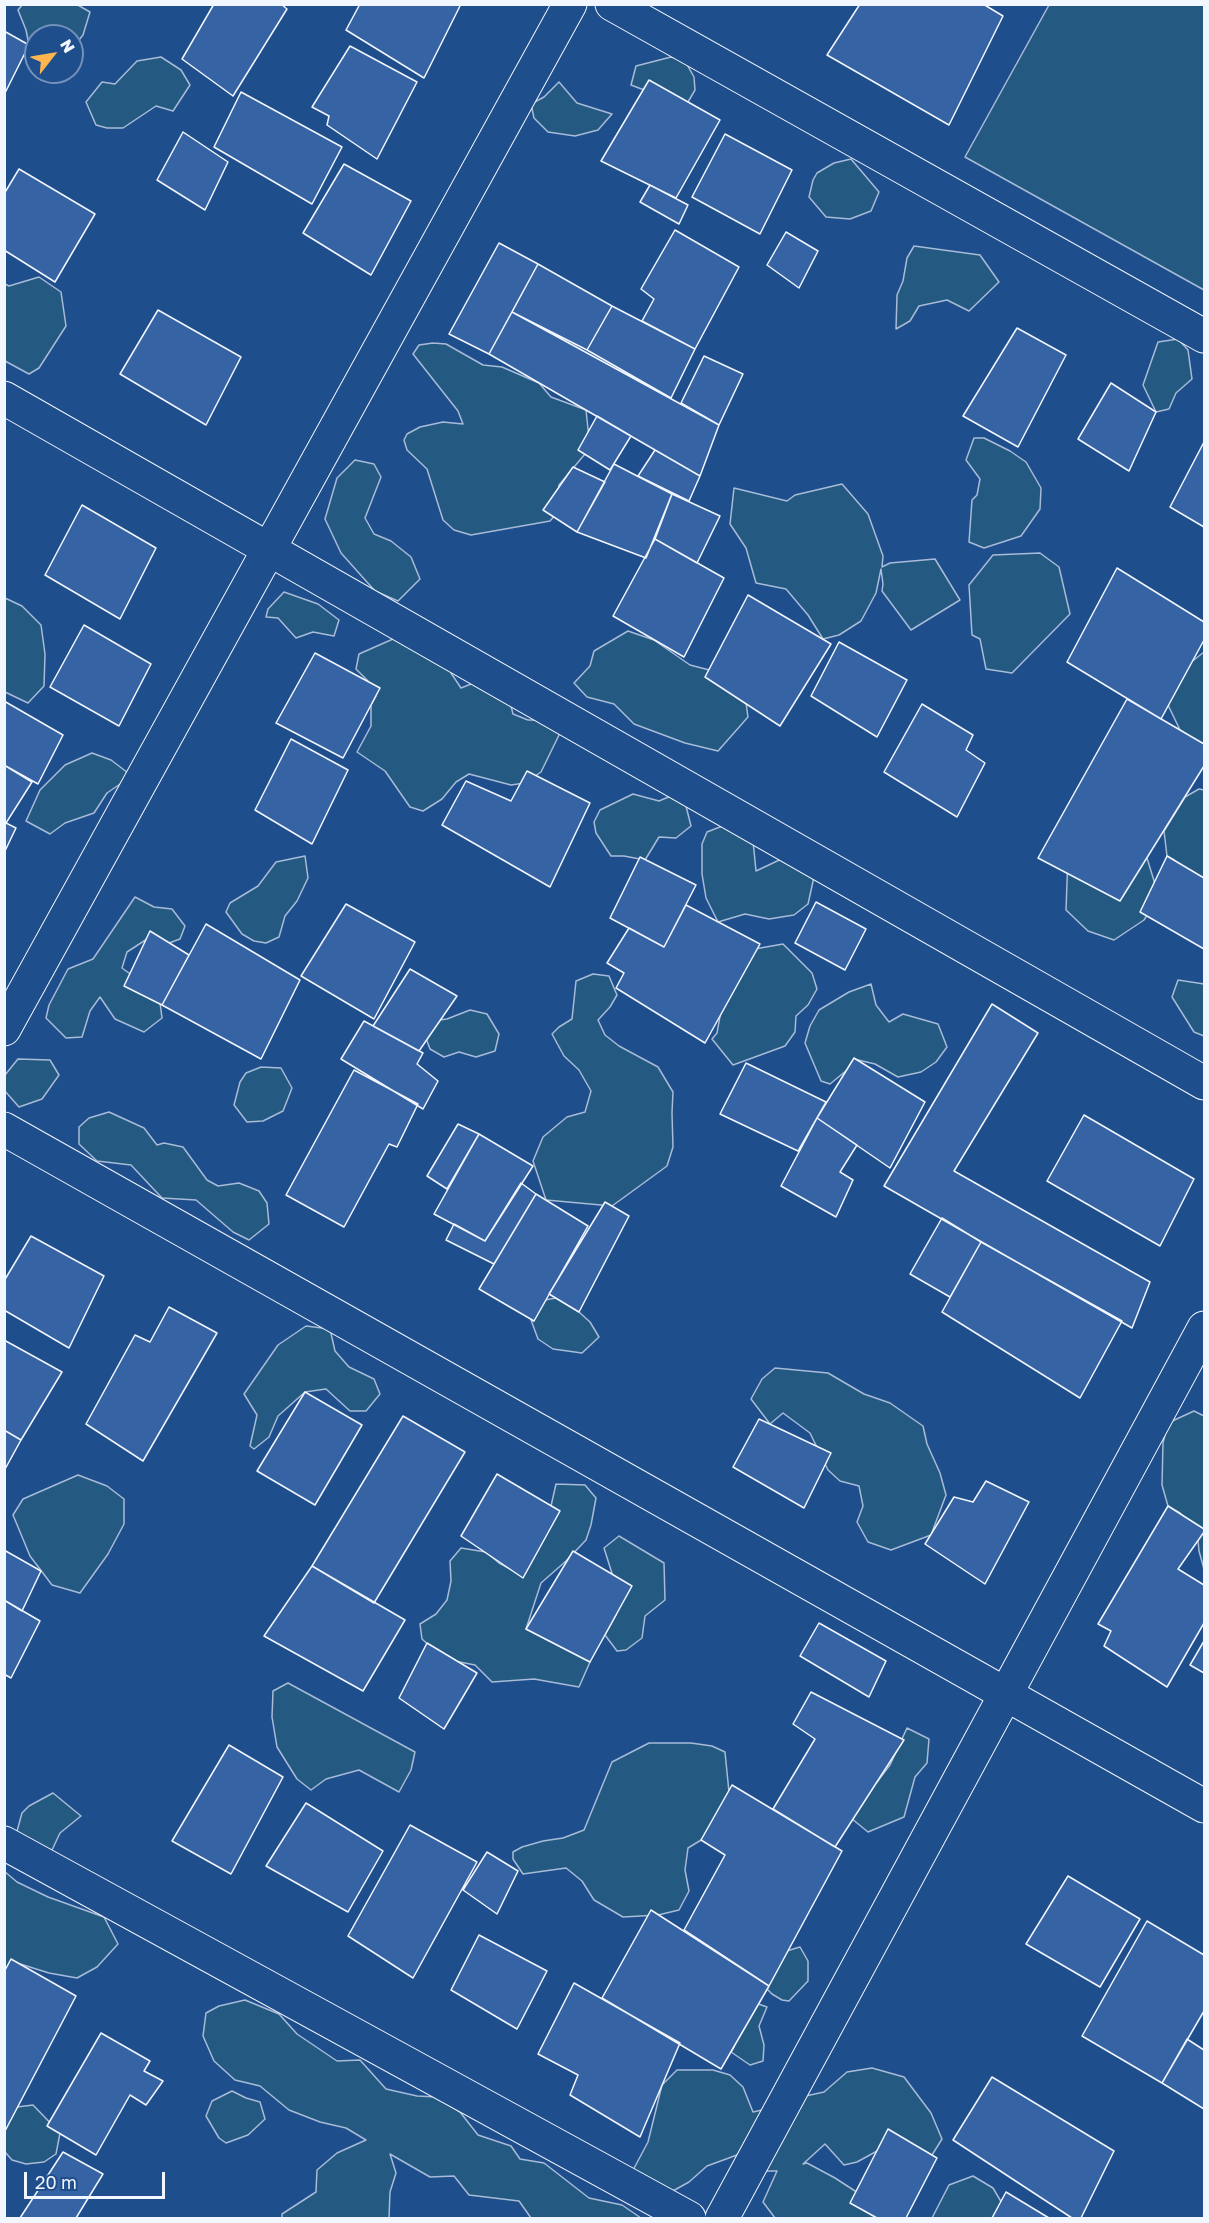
<!DOCTYPE html>
<html>
<head>
<meta charset="utf-8">
<style>
  body { margin:0 }
  #map { position:relative; width:1209px; height:2223px; overflow:hidden; background:#1f4e8c; font-family:"Golos Text",sans-serif }
  canvas { display:block }
  .frame { position:absolute; inset:0; border:6px solid #f2f6ff; pointer-events:none }
  .north { position:absolute; left:24px; top:24px; width:60px; height:60px; box-sizing:border-box; background:#1f4e8c; border:2px solid #7391ba; border-radius:50%; rotate:59deg; font-size:16px; font-weight:700; line-height:24px; text-align:center; color:#f2f6ff }
  .north::after { content:''; display:block; margin:auto; width:21px; height:27px; background:#ffb74d; clip-path:polygon(50% 0,100% 100%,50% 72%,0 100%) }
  .scale { position:absolute; left:24px; top:2172px; width:141px; height:27px; box-sizing:border-box; border:3px solid #f2f6ff; border-top:0; padding-left:8px; font-size:18px; line-height:21px; white-space:nowrap; color:#f2f6ff; -webkit-text-stroke:4px #1f4e8c; paint-order:stroke }
</style>
</head>
<body>
<div id="map">
<canvas width="1209" height="2223"></canvas>
<div class="frame"></div>
<div class="north">N</div>
<div class="scale">20 m</div>
</div>
<script>
const g = document.querySelector('canvas').getContext('2d');
g.lineJoin = 'round';
function paint(path, color) { g.fillStyle = color; g.fill(path, 'evenodd'); }
const shape = rows => new Path2D(rows.map(r => 'M' + r).join(''));
function stroke(path, color, width, dash) { g.strokeStyle = color; g.lineWidth = width; g.lineCap = dash ? 'butt' : 'round'; g.setLineDash(dash || []); g.stroke(path); }
const green = shape([
  [76,4,90,12,83,35,72,49,72,36,36,36,36,55,29,45,26,30,18,10,22,5,76,4],
  [1049,5,1204,5,1204,290,965,157,1049,5],
  [161,57,181,70,190,85,173,111,156,106,123,128,107,128,96,125,86,102,102,82,115,84,137,61,161,57],
  [671,57,685,61,694,77,695,90,688,102,673,101,631,85,636,66,671,57],
  [559,82,577,103,612,114,598,130,575,136,548,132,534,118,531,104,544,97,559,82],
  [851,159,879,192,871,211,850,219,826,217,809,197,813,180,817,173,834,163,851,159],
  [914,246,980,255,999,282,969,311,947,300,919,306,910,321,896,329,897,295,903,281,907,258,914,246],
  [39,277,61,292,66,326,39,368,29,374,5,361,5,284,9,286,39,277],
  [1178,339,1188,350,1192,379,1176,393,1169,409,1156,412,1143,385,1158,342,1178,339],
  [433,343,446,344,483,365,502,367,539,383,551,397,586,410,590,448,559,485,556,514,550,521,471,535,454,530,443,520,427,469,407,450,404,440,407,434,420,427,443,422,463,424,458,411,413,354,419,345,433,343],
  [974,438,984,438,1010,451,1026,462,1041,488,1040,509,1021,536,984,548,969,542,972,500,977,495,980,479,966,460,974,438],
  [355,460,374,464,381,477,365,518,374,534,391,541,411,557,420,579,398,601,375,591,341,553,325,519,337,478,355,460],
  [842,484,868,514,883,556,882,567,890,563,935,559,960,600,911,630,882,591,883,584,881,569,876,593,861,621,839,635,823,639,808,615,786,589,756,583,746,548,730,524,734,488,787,501,795,495,842,484],
  [1040,553,1059,567,1070,614,1012,673,986,669,980,639,972,635,969,585,993,555,1040,553],
  [284,592,318,604,339,620,334,636,313,632,296,638,278,618,266,617,268,609,284,592],
  [5,598,22,606,41,625,45,654,44,686,28,703,5,692,5,598],
  [628,631,654,640,690,665,717,672,746,703,748,717,718,751,685,743,634,724,614,704,587,697,574,683,590,666,594,651,628,631],
  [393,639,452,652,451,673,461,688,476,682,506,686,513,714,528,720,541,720,560,733,541,772,525,783,511,785,469,774,456,782,442,799,423,811,410,807,385,771,357,752,371,726,371,705,376,696,368,681,356,669,359,654,393,639],
  [1204,652,1204,749,1180,730,1168,705,1176,674,1204,652],
  [92,753,111,760,132,776,107,793,94,813,65,823,50,834,26,821,40,790,65,765,92,753],
  [1199,789,1204,790,1204,879,1184,872,1174,860,1167,856,1164,831,1185,797,1199,789],
  [678,793,686,806,691,826,676,838,659,837,645,860,624,856,611,856,596,833,594,822,600,810,633,794,659,801,678,793],
  [725,825,753,841,756,871,792,854,814,877,808,904,794,915,769,919,745,914,718,922,706,898,702,874,702,844,707,832,725,825],
  [305,856,308,878,297,901,285,916,279,937,266,943,254,941,242,934,226,912,230,903,258,886,276,862,305,856],
  [1068,856,1147,858,1159,897,1144,920,1114,940,1088,931,1066,910,1068,856],
  [135,897,154,907,172,909,185,926,180,939,169,943,147,939,127,952,122,968,159,995,162,1018,144,1032,115,1019,100,997,90,1011,82,1037,66,1038,46,1018,49,1005,68,969,93,959,135,897],
  [783,944,812,973,817,989,808,1005,796,1016,795,1032,785,1046,733,1065,712,1039,717,1033,724,994,749,950,783,944],
  [593,974,609,976,617,995,610,1007,598,1020,605,1035,619,1046,658,1067,673,1092,672,1113,673,1147,667,1166,612,1206,546,1200,533,1161,543,1137,567,1117,585,1112,591,1091,579,1070,564,1056,552,1034,559,1027,572,1019,576,981,593,974],
  [1178,980,1204,984,1204,1036,1194,1032,1172,997,1178,980],
  [871,984,876,1005,889,1022,903,1014,938,1024,947,1047,936,1062,921,1072,898,1077,875,1064,854,1059,847,1070,830,1084,821,1081,805,1043,810,1026,819,1010,849,992,871,984],
  [470,1010,487,1014,499,1034,495,1051,476,1057,459,1052,444,1057,430,1049,423,1030,431,1021,447,1019,470,1010],
  [18,1059,50,1060,59,1075,42,1099,19,1107,4,1090,5,1075,18,1059],
  [261,1067,281,1068,292,1088,283,1111,263,1121,247,1122,234,1105,240,1082,246,1073,261,1067],
  [109,1112,144,1128,157,1145,164,1143,183,1147,207,1180,218,1186,239,1183,259,1191,267,1203,269,1224,249,1240,233,1232,196,1200,162,1198,131,1165,97,1161,79,1144,79,1127,89,1118,109,1112],
  [556,1298,579,1312,590,1322,599,1337,582,1353,553,1349,538,1339,531,1320,534,1321,534,1311,545,1300,556,1298],
  [306,1326,330,1329,335,1351,349,1367,374,1379,380,1394,366,1411,350,1411,326,1389,305,1392,278,1416,269,1437,254,1449,250,1446,257,1415,244,1394,278,1345,306,1326],
  [775,1368,828,1373,864,1394,890,1403,923,1426,927,1444,940,1473,946,1495,931,1535,891,1550,868,1542,857,1522,863,1506,859,1486,840,1481,828,1470,810,1433,783,1413,770,1424,751,1399,762,1379,775,1368],
  [1194,1411,1204,1416,1204,1569,1199,1551,1197,1531,1180,1513,1168,1506,1162,1485,1163,1443,1168,1423,1194,1411],
  [78,1475,107,1486,124,1499,124,1524,108,1554,80,1593,52,1585,30,1556,13,1515,23,1499,78,1475],
  [556,1484,585,1485,596,1498,591,1525,586,1540,566,1561,541,1583,526,1629,590,1662,579,1687,534,1679,492,1682,475,1665,444,1659,422,1639,420,1624,436,1614,447,1600,451,1581,450,1561,461,1548,486,1552,499,1563,512,1570,551,1506,556,1484],
  [619,1536,664,1563,665,1600,645,1616,642,1638,626,1650,617,1651,605,1635,616,1615,616,1586,604,1548,619,1536],
  [288,1683,415,1752,411,1770,399,1792,359,1770,326,1779,311,1790,297,1779,277,1747,272,1717,273,1691,288,1683],
  [907,1728,929,1739,927,1763,915,1777,904,1817,868,1832,846,1814,860,1784,877,1782,890,1765,907,1728],
  [649,1743,691,1743,712,1746,725,1752,729,1792,711,1834,688,1848,685,1870,689,1891,679,1910,658,1915,623,1917,594,1900,582,1881,566,1868,523,1874,513,1859,513,1852,522,1847,543,1841,563,1838,584,1830,612,1762,649,1743],
  [53,1793,81,1816,60,1833,52,1850,36,1852,16,1835,22,1813,29,1806,53,1793],
  [4,1871,17,1882,48,1897,104,1917,118,1944,97,1967,77,1978,49,1973,17,1963,5,1970,4,1871],
  [800,1947,808,1961,808,1981,789,2001,782,2000,772,1994,753,1975,773,1955,800,1947],
  [245,2000,279,2014,297,2034,337,2061,360,2060,386,2089,417,2096,437,2097,460,2112,478,2135,511,2146,520,2159,544,2163,589,2198,622,2205,641,2218,531,2218,519,2201,469,2195,454,2176,430,2177,390,2154,396,2173,390,2192,389,2218,282,2218,282,2214,316,2192,317,2170,337,2153,366,2140,346,2128,320,2122,289,2110,260,2086,235,2080,214,2061,203,2036,206,2013,219,2006,245,2000],
  [747,2000,767,2007,759,2026,764,2045,763,2061,750,2065,731,2052,734,2047,722,2018,747,2000],
  [872,2068,904,2077,931,2113,942,2139,932,2155,908,2157,888,2145,857,2162,844,2165,825,2144,803,2164,807,2163,835,2178,872,2202,887,2218,775,2218,763,2202,777,2171,765,2171,749,2142,737,2155,707,2166,689,2182,662,2197,632,2172,648,2142,662,2085,677,2070,713,2070,730,2075,743,2087,753,2112,776,2107,792,2099,824,2092,847,2072,872,2068],
  [232,2091,246,2098,260,2102,265,2119,248,2135,226,2143,219,2138,206,2116,212,2101,232,2091],
  [7,2104,17,2107,33,2105,60,2133,56,2154,44,2162,26,2164,12,2160,5,2152,5,2108,7,2104],
  [973,2176,993,2188,1006,2210,1002,2218,932,2218,949,2185,973,2176]
]);
paint(green, '#245a82');
stroke(green, '#a8bbd7', 1.5);
const building = shape([
  [214,4,281,4,287,9,233,96,182,59,214,4],
  [360,4,461,4,424,78,346,30,360,4],
  [860,4,983,4,1003,16,949,125,827,55,860,4],
  [4,31,29,45,4,95,4,31],
  [350,46,417,82,377,159,327,125,329,116,312,107,350,46],
  [649,80,720,120,676,198,601,161,649,80],
  [241,92,342,147,312,204,214,147,241,92],
  [183,132,228,162,205,210,157,180,183,132],
  [725,134,792,170,760,234,692,197,725,134],
  [344,164,411,201,371,275,303,233,344,164],
  [19,169,95,214,55,282,4,250,4,194,19,169],
  [650,185,688,205,679,224,640,202,650,185],
  [675,230,739,267,695,349,642,321,654,299,641,289,675,230],
  [786,232,818,251,799,288,767,265,786,232],
  [499,243,538,264,489,354,449,334,499,243],
  [538,264,612,306,587,350,512,312,538,264],
  [612,306,695,349,671,398,587,350,612,306],
  [158,310,241,357,206,425,120,374,158,310],
  [512,312,719,425,700,476,489,354,512,312],
  [1017,328,1066,355,1018,447,963,416,1017,328],
  [704,356,743,374,719,425,681,403,704,356],
  [1111,383,1156,412,1129,471,1078,439,1111,383],
  [597,416,631,436,610,470,578,450,597,416],
  [1204,442,1204,527,1170,507,1204,442],
  [655,450,700,476,689,501,638,476,655,450],
  [614,464,672,494,646,558,577,532,614,464],
  [573,467,605,482,577,532,543,510,573,467],
  [672,494,720,516,697,563,655,539,672,494],
  [82,505,156,548,120,619,45,575,82,505],
  [655,539,724,578,684,657,613,616,655,539],
  [1117,568,1204,622,1204,640,1161,719,1067,662,1117,568],
  [748,595,831,644,780,726,705,677,748,595],
  [84,625,151,664,119,726,50,687,84,625],
  [839,642,907,680,877,737,811,696,839,642],
  [315,653,380,688,343,758,276,723,315,653],
  [1127,699,1204,744,1204,766,1120,901,1038,858,1127,699],
  [4,701,63,735,38,784,4,765,4,701],
  [922,704,973,735,966,750,985,763,957,817,884,772,922,704],
  [291,739,348,770,312,844,255,810,291,739],
  [4,765,32,782,6,823,4,822,4,765],
  [527,771,590,803,550,887,442,825,466,781,511,801,527,771],
  [4,822,16,828,4,853,4,822],
  [1167,856,1204,878,1204,949,1140,912,1167,856],
  [640,857,696,885,664,947,610,918,640,857],
  [816,902,866,929,845,970,795,943,816,902],
  [346,904,415,942,374,1019,301,976,346,904],
  [686,905,760,944,705,1043,616,988,624,973,607,963,629,928,664,947,686,905],
  [206,924,300,980,261,1059,162,1005,206,924],
  [150,931,189,955,162,1005,124,986,150,931],
  [410,969,457,996,419,1051,373,1026,410,969],
  [992,1004,1038,1033,954,1171,1150,1282,1132,1328,884,1186,992,1004],
  [364,1021,423,1053,417,1064,438,1081,423,1109,341,1059,364,1021],
  [854,1058,925,1102,890,1168,817,1118,854,1058],
  [746,1063,826,1102,798,1151,720,1114,746,1063],
  [354,1070,418,1104,397,1147,389,1144,344,1227,286,1195,354,1070],
  [1084,1115,1194,1179,1160,1246,1047,1181,1084,1115],
  [817,1118,857,1145,840,1172,853,1180,836,1217,781,1186,817,1118],
  [458,1124,479,1134,447,1189,427,1176,458,1124],
  [479,1134,533,1166,485,1241,434,1214,479,1134],
  [521,1183,536,1194,494,1264,446,1240,454,1224,485,1241,521,1183],
  [536,1194,588,1226,534,1321,479,1289,536,1194],
  [605,1202,629,1216,579,1312,549,1294,605,1202],
  [942,1218,981,1242,950,1297,910,1274,942,1218],
  [31,1236,104,1276,69,1348,4,1310,4,1281,31,1236],
  [981,1242,1122,1321,1080,1398,942,1312,981,1242],
  [169,1307,217,1333,143,1461,86,1424,135,1335,150,1342,169,1307],
  [4,1340,62,1372,21,1440,4,1430,4,1340],
  [305,1392,362,1425,315,1505,257,1471,305,1392],
  [403,1416,465,1452,374,1603,312,1566,403,1416],
  [759,1419,831,1453,804,1508,733,1467,759,1419],
  [4,1430,21,1440,4,1471,4,1430],
  [497,1474,560,1511,523,1578,461,1536,497,1474],
  [986,1481,1029,1502,985,1584,925,1544,954,1497,973,1502,986,1481],
  [1168,1506,1204,1529,1204,1532,1178,1569,1204,1585,1204,1623,1167,1687,1104,1646,1111,1631,1098,1624,1168,1506],
  [4,1550,41,1571,22,1611,4,1600,4,1550],
  [573,1551,632,1586,590,1662,526,1629,573,1551],
  [312,1566,405,1620,363,1691,264,1636,312,1566],
  [4,1600,40,1621,11,1678,4,1674,4,1600],
  [819,1623,886,1661,869,1697,800,1656,819,1623],
  [1204,1641,1204,1673,1190,1665,1204,1641],
  [427,1643,477,1673,444,1729,399,1698,427,1643],
  [811,1692,904,1740,835,1847,773,1809,815,1739,793,1724,811,1692],
  [229,1745,283,1777,231,1874,172,1841,229,1745],
  [732,1785,842,1851,769,1986,684,1930,725,1855,701,1840,732,1785],
  [306,1803,383,1851,348,1912,266,1866,306,1803],
  [410,1825,477,1862,413,1978,348,1936,410,1825],
  [487,1852,518,1871,497,1914,463,1890,487,1852],
  [1068,1876,1140,1919,1100,1987,1026,1944,1068,1876],
  [651,1910,769,1986,721,2069,602,1998,651,1910],
  [1147,1921,1204,1955,1204,2011,1162,2083,1082,2036,1147,1921],
  [479,1935,547,1971,517,2029,451,1990,479,1935],
  [11,1959,76,1996,5,2131,4,1972,11,1959],
  [574,1983,680,2043,640,2137,570,2095,578,2075,538,2054,574,1983],
  [101,2033,150,2061,144,2071,163,2081,146,2105,130,2095,96,2155,47,2126,101,2033],
  [1187,2039,1204,2050,1204,2109,1162,2083,1187,2039],
  [992,2077,1114,2151,1081,2218,1072,2218,953,2140,992,2077],
  [888,2129,937,2158,906,2218,877,2218,850,2203,888,2129],
  [63,2152,103,2174,76,2218,20,2218,63,2152],
  [1006,2192,1049,2218,992,2218,1006,2192]
]);
paint(building, '#3563a3');
stroke(building, '#f2f6ff', 1.5);
const minor = shape([
  [612,4,1204,336],
  [4,398,1204,1083],
  [4,1029,570,4],
  [4,1129,1204,1806],
  [4,1843,689,2218],
  [722,2218,1204,1328]
]);
stroke(minor, '#f2f6ff', 35);
stroke(minor, '#1f4e8c', 33);
</script>
</body>
</html>
